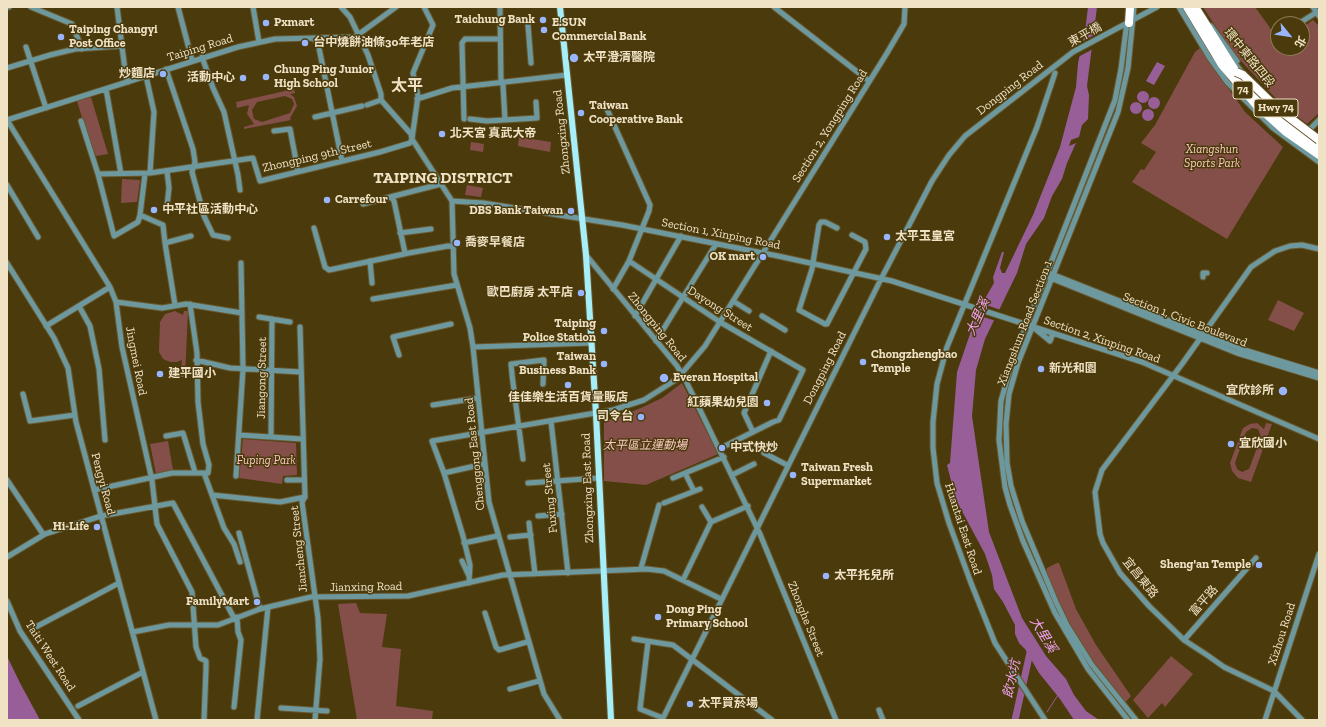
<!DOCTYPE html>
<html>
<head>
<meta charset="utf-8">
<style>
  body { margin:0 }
  #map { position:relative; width:1326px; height:727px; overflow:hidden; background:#4b3a0c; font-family:"Zilla Slab","Noto Sans TC",serif }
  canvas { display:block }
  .frame { position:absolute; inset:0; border:8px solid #efe2c5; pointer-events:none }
  .north { position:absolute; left:1270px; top:16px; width:40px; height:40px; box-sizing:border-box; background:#4b3a0c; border:1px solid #8d7d56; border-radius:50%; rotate:120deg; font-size:11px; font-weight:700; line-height:16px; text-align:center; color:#efe2c5 }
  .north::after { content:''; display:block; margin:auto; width:14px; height:18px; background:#98b5fd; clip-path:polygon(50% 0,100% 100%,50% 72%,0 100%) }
</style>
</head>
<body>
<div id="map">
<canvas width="1326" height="727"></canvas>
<div class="frame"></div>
<div class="north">北</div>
</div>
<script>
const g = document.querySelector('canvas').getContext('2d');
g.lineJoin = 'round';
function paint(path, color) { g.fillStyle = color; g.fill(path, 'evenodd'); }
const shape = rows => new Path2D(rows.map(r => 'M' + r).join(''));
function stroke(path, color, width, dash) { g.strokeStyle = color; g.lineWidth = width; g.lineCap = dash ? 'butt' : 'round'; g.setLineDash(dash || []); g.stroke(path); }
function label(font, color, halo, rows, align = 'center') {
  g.font = font + ' "Zilla Slab","Noto Sans TC",serif'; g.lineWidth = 3; g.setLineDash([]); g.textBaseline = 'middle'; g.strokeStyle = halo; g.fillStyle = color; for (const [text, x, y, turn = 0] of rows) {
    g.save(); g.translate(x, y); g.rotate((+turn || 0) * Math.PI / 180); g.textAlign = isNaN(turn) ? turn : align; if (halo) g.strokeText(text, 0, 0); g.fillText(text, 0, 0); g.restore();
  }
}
paint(shape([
  [1203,7,1255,7,1278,39,1278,48,1302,48,1302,28,1313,20,1319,26,1319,113,1307,124,1281,104,1241,61,1223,38],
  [1200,48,1245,112,1283,147,1227,239,1132,182,1141,169,1144,170,1156,152,1141,143,1155,125,1195,52],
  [294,89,295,93,290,94,294,97,297,106,290,118,291,120,244,129,244,127,254,124,247,114,249,105,237,108,236,102],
  [285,96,292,99,294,104,290,113,262,122,254,119,252,110,257,102],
  [91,97,108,154,96,156,87,134,77,101],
  [519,137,551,142,550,152,518,146],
  [471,142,484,144,483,152,470,150],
  [122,179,140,180,137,202,121,203],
  [467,185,483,188,481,197,465,195],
  [1278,300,1304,313,1294,331,1268,320],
  [175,311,183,315,184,311,188,311,185,377,180,377,182,360,177,362,170,362,163,359,159,352,160,322,165,314],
  [682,383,718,454,646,485,604,481,604,420,614,419,643,407,662,398],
  [1257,423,1264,429,1266,423,1272,424,1251,482,1238,478,1232,471,1230,463,1243,428,1250,424],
  [1252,428,1258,429,1261,437,1249,469,1242,472,1237,469,1235,463,1246,432],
  [243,439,296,443,297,475,283,476,282,484,239,478],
  [168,441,173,470,156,474,150,444],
  [1057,563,1059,563,1076,609,1096,645,1131,696,1124,704,1090,657,1065,615,1046,572,1047,568],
  [356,603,360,613,387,614,382,647,401,649,396,706,433,711,432,720,357,720,338,604],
  [1171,656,1193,674,1165,707,1162,703,1148,718,1133,700]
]), '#844f49');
paint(shape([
  [1088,7,1097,7,1087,86,1089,95,1088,119,1082,125,1079,137,1071,140,1069,146,1076,143,1067,163,1062,179,1052,196,1044,218,1026,244,1017,273,985,339,976,370,972,416,989,532,1022,618,1046,656,1066,679,1074,695,1086,711,1099,720,1074,720,1060,699,1039,673,1025,649,1019,643,1015,634,1015,625,1003,602,994,589,992,575,985,554,956,500,947,465,950,463,957,372,970,334,972,321,994,283,993,277,1002,252,1004,252,1000,268,1002,273,1005,273,1033,215,1060,147,1076,87,1078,63,1085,32],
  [1157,62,1165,66,1154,85,1146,81],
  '1137 97a6 6 0 1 1 12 0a6 6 0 1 1-12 0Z',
  '1148 103a6 6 0 1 1 12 0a6 6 0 1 1-12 0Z',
  '1130 108a6 6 0 1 1 12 0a6 6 0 1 1-12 0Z',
  '1142 115a6 6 0 1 1 12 0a6 6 0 1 1-12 0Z',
  [7,656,20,683,40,720,7,720]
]), '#975e97');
paint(shape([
  [1096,34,1095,48,1078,57,1081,42],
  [980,303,1001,310,996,321,974,314]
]), '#4b3a0c');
stroke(shape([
  [1047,712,1058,695],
  [1033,720,1035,719]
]), '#975e97', 1);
stroke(shape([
  [1015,720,1031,648]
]), '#975e97', 7);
const minor = shape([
  [7,7,9,7],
  [31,7,72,24,82,49],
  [117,7,126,78,128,82],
  [178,7,192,60],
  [253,7,259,42],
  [424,7,433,25,413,73,418,96,412,139,452,201,483,203,622,225,778,256,892,281,1142,362,1319,439],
  [500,7,501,83,503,85,505,120],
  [774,7,869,81],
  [1134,7,1128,68,1118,112,1018,363,1009,394,1006,424,1007,463,1011,486,1022,521,1056,602,1067,625,1092,665,1136,720],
  [1179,7,1209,57,1227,82,1273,128,1319,162],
  [1313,7,1319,16],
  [1127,22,1121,69,1115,100,1012,362,1001,401,999,440,1005,487,1010,505,1023,541,1055,613,1088,669,1128,720],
  [1298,24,1317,12],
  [528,25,531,63],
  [1211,26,1237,61],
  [314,39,318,43,342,161],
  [26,47,46,108],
  [202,57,213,88,224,112,238,175,240,190],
  [1233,61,1244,75],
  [7,68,50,55,75,49,121,46],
  [166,69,193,149,195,162,192,172,204,216,213,235,228,238],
  [146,76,154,112,150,173],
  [106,89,121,174],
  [417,99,452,88,567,75],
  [367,105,381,100],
  [606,107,650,205,649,211,629,261,613,289],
  [315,117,362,106],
  [464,119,462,43,465,39,500,39],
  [470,119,487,121,537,118,536,102],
  [81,121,98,174,114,236,138,222,140,215,145,174],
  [274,131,290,129,298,171],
  [1308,131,1319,120],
  [98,174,150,173,253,158,260,181,380,152,410,143,412,139,411,134,381,100,381,94,368,55,350,17,341,7],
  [7,185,38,237],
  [391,197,394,201,405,253],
  [452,201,454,274,470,328,473,347,489,502,544,694,560,720],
  [363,204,441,184],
  [167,206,169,188,167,171],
  [140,215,163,225,165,243,191,236],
  [314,228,325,267,329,270,409,253,448,246,453,247],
  [837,228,825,222,821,222,819,225,812,269,799,310,825,324,827,324,866,249,865,242,852,235],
  [400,233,431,229],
  [165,243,175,305],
  [586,255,677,366,686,381,760,534,836,720],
  [370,261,372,283],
  [629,261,720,322,803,370,779,420,773,422,719,449],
  [7,263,54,338,68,368,76,422,156,720],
  [1049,273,1238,348,1319,373],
  [1048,277,1237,353,1319,378],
  [1203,277,1203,273,1207,273],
  [373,299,457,285],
  [733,301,749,311],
  [116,302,162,308,186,304,242,313],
  [79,306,90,326,99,369,105,440],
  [635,316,681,236],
  [762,316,785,330],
  [259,317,290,322],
  [46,326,110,287],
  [300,327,305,497,302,502,318,618,320,659,315,720],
  [1033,327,1050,341,1053,333],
  [656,341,716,244],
  [473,347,590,343],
  [399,355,393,337,451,324],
  [196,360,230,368,301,372],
  [512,374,511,364,544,360,543,384],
  [512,375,523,459],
  [23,394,30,421,75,415],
  [433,405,478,398],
  [551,421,568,573],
  [753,432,744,413,771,351],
  [239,435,302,439],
  [166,436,183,433,195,472],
  [271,437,272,319],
  [764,453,787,465],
  [204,473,224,528,234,544,240,562],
  [444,473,484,464],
  [685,473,694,491],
  [732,475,754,464],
  [236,476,243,369,241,263],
  [673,478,724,457],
  [7,480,43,534],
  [287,480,304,480],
  [528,483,598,478],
  [94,490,172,473,208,473,209,465,203,444,198,402,197,353,190,304],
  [212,495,280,502,305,497],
  [664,503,700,489],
  [702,507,711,522],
  [538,516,562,514],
  [529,523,535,574],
  [239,533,260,609],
  [510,537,531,535],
  [464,543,497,536],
  [7,557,45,534,101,516,173,503,234,618],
  [462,561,469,576],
  [641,568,659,505],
  [683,580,711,522,748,506],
  [469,583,470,565,463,536,444,473,432,441,613,410,644,400,677,379,705,346,887,53,904,24,905,7],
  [7,601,20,631,79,720],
  [485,613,496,647,499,650,527,642],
  [32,629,119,583],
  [133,632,169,625,218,625,260,609,311,597,408,596,503,575,647,569,664,571,721,599],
  [634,639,673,645,772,720],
  [1184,640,1256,558],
  [648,642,640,709,663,718],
  [510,689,539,681],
  [78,706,143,672],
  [234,707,241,640,238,632,237,617],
  [281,708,327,711],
  [879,710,883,720],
  [204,720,206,669,206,661,200,658,196,647,192,592,157,524,152,480,122,347,116,302,110,287,7,120,238,47,275,39,355,37,396,7],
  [257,720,268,607],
  [662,720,881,279,932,181,949,155,965,136,1073,52,1157,7],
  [1045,720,995,643,971,583,949,523,937,483,933,448,933,422,937,384,947,347,1037,127,1055,73],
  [1265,720,1319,554],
  [1302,720,1274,691,1224,667,1207,655,1184,640,1149,606,1120,573,1103,543,1100,534,1095,492,1102,470,1182,364,1251,267,1275,251,1290,246,1302,245,1319,249]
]);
const major = shape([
  [560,7,586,255,596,414,611,720]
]);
const highway = shape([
  [1187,7,1222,65,1256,105,1286,132,1319,155],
  [1195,7,1236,72,1253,93,1281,119,1319,146],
  [1129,23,1130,7]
]);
stroke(minor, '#69582d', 7);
stroke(major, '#69582d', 8);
stroke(highway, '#69582d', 10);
stroke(minor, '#6c989e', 5);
stroke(major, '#a6eff9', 6);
stroke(highway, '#fff', 8);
const highwayBridge = shape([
  [1236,72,1243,75,1277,108,1319,140]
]);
stroke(highwayBridge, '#69582d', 10, []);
stroke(highwayBridge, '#fff', 8);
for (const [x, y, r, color] of [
  [543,20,4,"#98b5fd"],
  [266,23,4,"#98b5fd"],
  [544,30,4,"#98b5fd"],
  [61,37,4,"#98b5fd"],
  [305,43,4,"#98b5fd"],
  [574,58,5,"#98b5fd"],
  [163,74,4,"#98b5fd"],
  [266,77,4,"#98b5fd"],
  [243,78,4,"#98b5fd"],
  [581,113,4,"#98b5fd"],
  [442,134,4,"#98b5fd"],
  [327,200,4,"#98b5fd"],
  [154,210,4,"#98b5fd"],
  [571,211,4,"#98b5fd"],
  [887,237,4,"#98b5fd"],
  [457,243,4,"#98b5fd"],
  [763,257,4,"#98b5fd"],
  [581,293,4,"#98b5fd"],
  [604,331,4,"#98b5fd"],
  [863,362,4,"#98b5fd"],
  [604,364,4,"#98b5fd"],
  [1041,369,4,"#98b5fd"],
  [160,374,4,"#98b5fd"],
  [664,378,5,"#98b5fd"],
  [568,385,4,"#98b5fd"],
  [1283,391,5,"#98b5fd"],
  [767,403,4,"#98b5fd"],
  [641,417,4,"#98b5fd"],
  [1231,444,4,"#98b5fd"],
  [722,448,4,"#98b5fd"],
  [793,475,4,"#98b5fd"],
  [97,527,4,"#98b5fd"],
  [1259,565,4,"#98b5fd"],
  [826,576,4,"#98b5fd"],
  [257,602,4,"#98b5fd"],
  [658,617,4,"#98b5fd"],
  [690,704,4,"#98b5fd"]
]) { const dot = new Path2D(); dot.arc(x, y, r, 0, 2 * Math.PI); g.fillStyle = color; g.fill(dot); stroke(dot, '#4b3a0c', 1.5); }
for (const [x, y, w] of [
  [1243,90,20],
  [1276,108,44]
]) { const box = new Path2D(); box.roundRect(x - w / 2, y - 9, w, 18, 3); g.fillStyle = '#4b3a0c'; g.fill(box); stroke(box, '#efe2c5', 1); }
label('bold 11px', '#efe2c5', null, [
  ["74",1243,90],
  ["Hwy 74",1276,108]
]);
label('bold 12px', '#efe2c5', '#4b3a0c', [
  ["Taichung Bank",535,20,"right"],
  ["Pxmart",274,23],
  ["E.SUN",552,23],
  ["Commercial Bank",552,37],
  ["Taiping Changyi",69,30],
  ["Post Office",69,44],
  ["台中燒餅油條30年老店",313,43],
  ["太平澄清醫院",583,58],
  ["Chung Ping Junior",274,70],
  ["High School",274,84],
  ["炒麵店",155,74,"right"],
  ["活動中心",235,78,"right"],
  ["Taiwan",589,106],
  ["Cooperative Bank",589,120],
  ["北天宮 真武大帝",450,134],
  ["Carrefour",335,200],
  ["中平社區活動中心",162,210],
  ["DBS Bank Taiwan",563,211,"right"],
  ["太平玉皇宮",895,237],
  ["喬麥早餐店",465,243],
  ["OK mart",755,257,"right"],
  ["歐巴廚房 太平店",573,293,"right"],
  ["Taiping",596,324,"right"],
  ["Police Station",596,338,"right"],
  ["Chongzhengbao",871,355],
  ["Temple",871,369],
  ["Taiwan",596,357,"right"],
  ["Business Bank",596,371,"right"],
  ["新光和園",1049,369],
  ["建平國小",168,374],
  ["Everan Hospital",673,378],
  ["宜欣診所",1274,391,"right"],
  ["佳佳樂生活百貨量販店",568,398,"center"],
  ["紅蘋果幼兒園",759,403,"right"],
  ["司令台",633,417,"right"],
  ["宜欣國小",1239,444],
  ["中式快炒",730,448],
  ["Taiwan Fresh",801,468],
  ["Supermarket",801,482],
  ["Hi-Life",89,527,"right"],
  ["Sheng'an Temple",1251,565,"right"],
  ["太平托兒所",834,576],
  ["FamilyMart",249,602,"right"],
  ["Dong Ping",666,610],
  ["Primary School",666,624],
  ["太平買菸場",698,704]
], 'left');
label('12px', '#efe2c5', '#4b3a0c', [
  ["東平橋",1085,35,-29],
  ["Taiping Road",200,48,-17],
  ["環中東路四段",1249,58,51],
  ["Dongping Road",1010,88,-38],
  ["Section 2, Yongping Road",830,126,-58],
  ["Zhongxing Road",562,132,-96],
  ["Zhongping 9th Street",317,156,-13],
  ["Section 1, Xinping Road",721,234,11],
  ["Dayong Street",720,309,32],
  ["Section 1, Civic Boulevard",1185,320,21],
  ["Xiangshun Road Section 1",1025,323,-69],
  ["Zhongping Road",657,327,51],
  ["Section 2, Xinping Road",1102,340,19],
  ["Jingmei Road",136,361,79],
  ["Dongping Road",825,368,-63],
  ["Jiangong Street",262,378,-89],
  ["Chenggong East Road",475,454,-96],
  ["Pengyi Road",103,484,75],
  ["Zhongxing East Road",588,488,-92],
  ["Fuxing Street",550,498,-96],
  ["Huantai East Road",963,529,72],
  ["Jiancheng Street",299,549,-96],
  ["宜昌東路",1140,578,51],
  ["Jianxing Road",366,587,-1],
  ["富平路",1204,601,-49],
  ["Zhonghe Street",806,619,68],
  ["Xizhou Road",1282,634,-72],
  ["Taiti West Road",50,656,57]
]);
label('italic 12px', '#f9cac3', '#4b3a0c', [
  ["Xiangshun",1212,150],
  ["Sports Park",1212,164],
  ["太平區立運動場",645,446],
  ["Fuping Park",266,461]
]);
label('italic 13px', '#f1a2f1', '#4b3a0c', [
  ["大里溪",978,317,-66],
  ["大里溪",1043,635,59],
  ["飲水坑",1012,679,-77]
]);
label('bold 16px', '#efe2c5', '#4b3a0c', [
  ["太平",407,86],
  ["TAIPING DISTRICT",443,178]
]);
</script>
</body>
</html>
